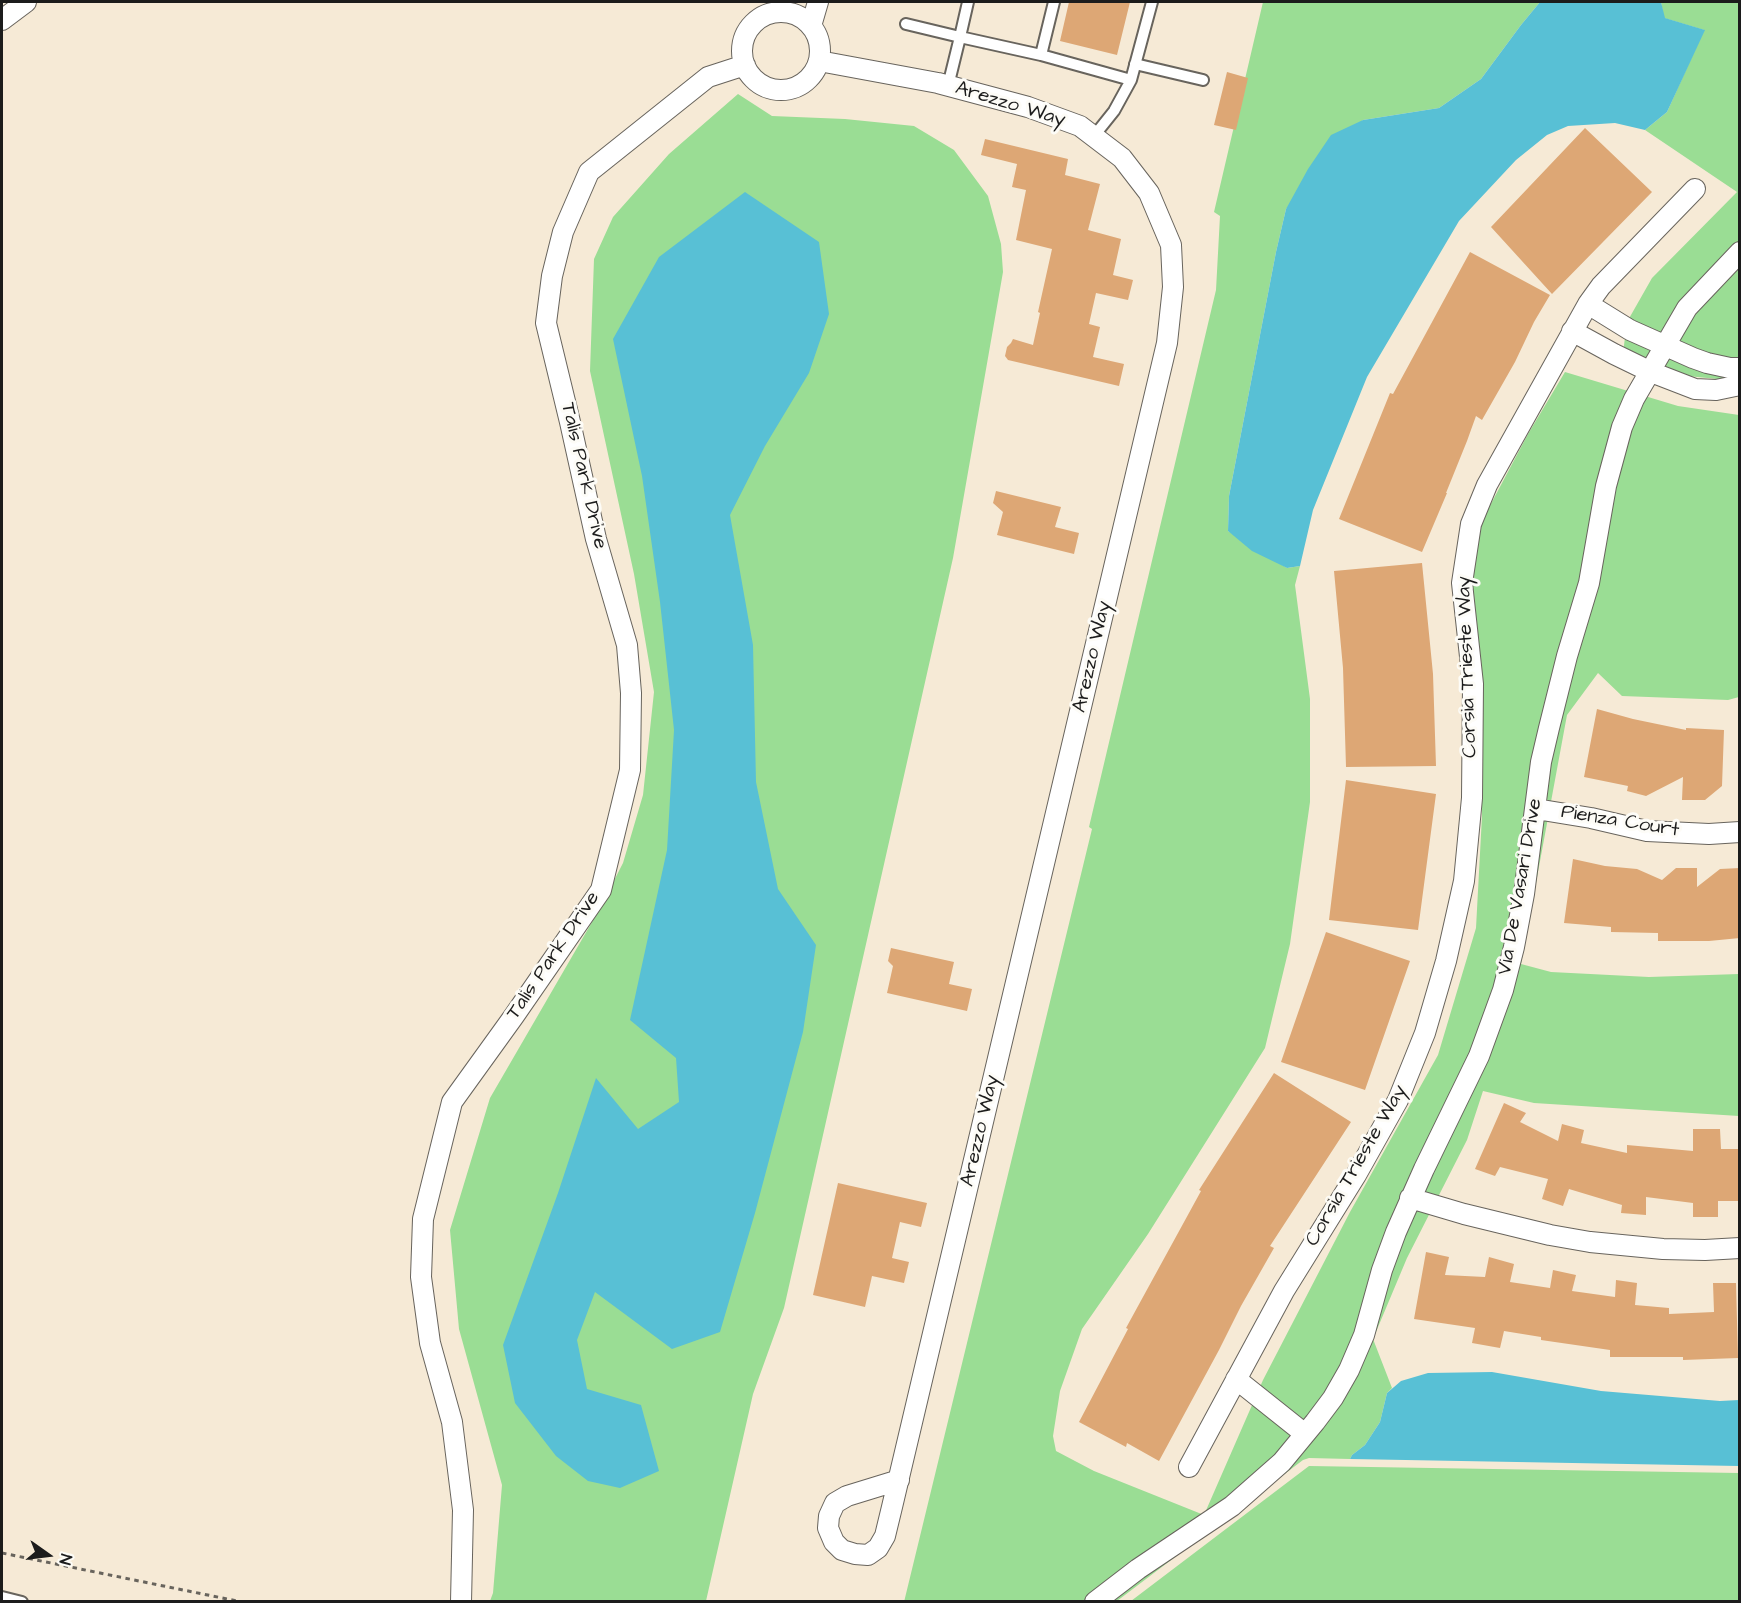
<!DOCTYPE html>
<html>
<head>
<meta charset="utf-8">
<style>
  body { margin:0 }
  #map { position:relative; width:1741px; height:1603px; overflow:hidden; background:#f6ead6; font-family:"Architects Daughter",sans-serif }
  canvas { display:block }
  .frame { position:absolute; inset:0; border:3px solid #1c1c1c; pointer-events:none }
  .north { position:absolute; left:18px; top:1525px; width:60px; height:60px; -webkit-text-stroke:4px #fdfcf7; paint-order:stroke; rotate:104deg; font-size:16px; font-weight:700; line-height:24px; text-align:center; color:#1c1c1c }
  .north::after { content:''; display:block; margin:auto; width:21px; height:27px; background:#1c1c1c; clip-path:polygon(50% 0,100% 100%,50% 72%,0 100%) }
</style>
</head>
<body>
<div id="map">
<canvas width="1741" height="1603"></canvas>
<div class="frame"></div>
<div class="north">N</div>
</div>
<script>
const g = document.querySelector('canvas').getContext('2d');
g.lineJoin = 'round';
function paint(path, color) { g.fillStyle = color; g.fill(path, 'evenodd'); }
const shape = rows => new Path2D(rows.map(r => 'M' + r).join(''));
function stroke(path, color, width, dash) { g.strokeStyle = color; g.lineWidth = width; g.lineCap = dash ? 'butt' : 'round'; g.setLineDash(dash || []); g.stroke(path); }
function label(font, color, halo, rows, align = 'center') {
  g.font = font + ' "Architects Daughter",sans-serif'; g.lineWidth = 6; g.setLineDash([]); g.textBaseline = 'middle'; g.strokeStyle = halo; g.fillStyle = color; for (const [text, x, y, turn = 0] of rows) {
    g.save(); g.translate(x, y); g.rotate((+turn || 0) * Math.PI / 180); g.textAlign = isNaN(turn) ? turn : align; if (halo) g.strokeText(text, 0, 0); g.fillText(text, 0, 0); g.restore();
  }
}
paint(shape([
  [1263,2,1540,2,1521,25,1481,79,1439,108,1363,120,1286,209,1276,252,1229,496,1228,531,1287,568,1300,566,1295,585,1310,699,1310,802,1290,944,1265,1048,1148,1234,1082,1329,1060,1391,1053,1436,1056,1451,1094,1471,1204,1515,1263,1380,1350,1212,1438,1055,1476,928,1482,816,1482,669,1471,581,1476,532,1528,434,1565,372,1678,406,1739,415,1739,697,1728,700,1622,696,1598,673,1567,715,1521,964,1551,972,1649,977,1739,974,1739,1116,1534,1103,1483,1091,1467,1140,1407,1258,1373,1339,1392,1388,1387,1393,1380,1422,1365,1445,1352,1455,1350,1459,1309,1458,1303,1460,1117,1601,904,1602,1092,829,1089,827,1216,290,1220,216,1214,212],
  [1661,2,1739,2,1739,381,1737,381,1658,373,1623,353,1627,322,1652,278,1737,192,1645,130,1667,112,1704,30,1664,18],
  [738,94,772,116,845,119,914,126,954,150,988,196,1001,244,1003,272,953,558,784,1308,753,1394,706,1601,490,1601,493,1593,502,1485,459,1329,450,1230,490,1098,599,910,623,863,643,795,654,692,634,574,590,371,594,259,613,217,669,154],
  [1309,1466,1739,1473,1739,1601,1131,1601]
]), '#9add94');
paint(shape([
  [1540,2,1661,2,1665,18,1705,30,1667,112,1645,130,1615,123,1568,126,1547,135,1516,160,1459,221,1367,377,1313,510,1300,566,1287,568,1252,551,1228,531,1229,496,1276,252,1286,209,1308,169,1331,135,1363,120,1439,108,1481,79,1521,25],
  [745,192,819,242,829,314,809,373,765,446,730,515,753,645,756,782,778,889,816,945,803,1032,755,1213,720,1332,672,1349,595,1292,577,1340,587,1389,641,1405,659,1471,620,1488,588,1481,556,1456,515,1403,503,1345,558,1193,596,1078,638,1129,679,1102,676,1058,630,1020,667,850,674,730,660,602,642,476,613,339,659,257],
  [1492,1372,1601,1391,1720,1401,1739,1400,1739,1466,1350,1459,1352,1455,1365,1445,1380,1422,1387,1393,1401,1381,1428,1373]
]), '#58c0d5');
paint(shape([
  [1069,2,1130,2,1117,55,1060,41],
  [1227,72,1248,78,1236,130,1214,125],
  [1585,128,1652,192,1552,294,1491,227],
  [985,139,1068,159,1065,175,1100,184,1088,230,1121,239,1113,275,1133,280,1128,300,1096,293,1089,324,1100,327,1093,357,1124,364,1119,386,1008,360,1005,356,1007,347,1011,343,1013,339,1033,345,1040,313,1038,312,1052,249,1016,240,1026,190,1012,187,1017,164,981,155],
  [1470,252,1550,295,1534,322,1515,362,1482,420,1476,416,1467,441,1446,493,1447,493,1422,552,1339,519,1390,393,1393,394],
  [996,491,1061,507,1055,527,1079,533,1074,554,997,535,1003,512,993,503],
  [1422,563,1433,674,1436,766,1346,767,1343,668,1334,571],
  [1597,709,1633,719,1686,730,1686,728,1724,730,1722,786,1705,800,1682,800,1683,777,1646,796,1627,791,1628,786,1584,777],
  [1346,780,1436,794,1418,930,1329,920],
  [1573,859,1605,866,1637,869,1662,880,1676,868,1697,868,1697,887,1720,869,1740,868,1740,938,1709,941,1658,941,1658,933,1611,932,1611,927,1564,923],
  [1326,932,1410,961,1365,1090,1281,1062],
  [891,948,954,962,949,984,972,989,967,1011,887,993,893,966,888,961],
  [1274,1073,1351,1122,1270,1246,1274,1248,1241,1306,1219,1350,1159,1461,1127,1443,1126,1447,1079,1422,1128,1329,1126,1328,1201,1191,1199,1190],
  [1504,1103,1526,1113,1520,1122,1558,1141,1562,1124,1584,1130,1581,1143,1627,1153,1627,1145,1693,1151,1693,1129,1720,1129,1721,1149,1740,1149,1740,1201,1718,1201,1718,1217,1693,1217,1693,1203,1646,1197,1646,1215,1621,1213,1622,1205,1569,1189,1563,1206,1542,1199,1548,1179,1500,1167,1495,1176,1475,1169],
  [838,1183,927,1203,921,1227,900,1222,892,1258,909,1262,904,1283,872,1276,865,1307,813,1295],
  [1426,1252,1449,1257,1445,1275,1485,1277,1489,1257,1514,1264,1510,1282,1550,1288,1553,1270,1576,1275,1572,1291,1615,1297,1616,1280,1637,1283,1635,1305,1669,1308,1669,1314,1714,1312,1713,1283,1736,1283,1738,1358,1683,1360,1683,1357,1610,1357,1610,1350,1541,1340,1541,1337,1504,1331,1500,1348,1472,1343,1475,1328,1414,1319]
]), '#dda775');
const lane = shape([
  [906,24,960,37,968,2],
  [1041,55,1054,2],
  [1135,64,1203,80],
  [1131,80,1152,2],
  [948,86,960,37,1041,55,1131,80,1114,111,1094,136],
  [2,1597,22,1602]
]);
const street = shape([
  '742 51a39 39 0 1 1 78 0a39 39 0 1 1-78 0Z',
  [2,20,26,2],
  [811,26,818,2],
  [819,61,938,83,1028,107,1080,126,1122,158,1149,193,1171,245,1173,287,1167,343,892,1507,885,1536,878,1548,868,1555,855,1554,842,1550,834,1542,828,1528,829,1516,835,1503,847,1496,899,1480],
  [1588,304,1630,330,1693,358,1707,363,1730,368,1740,368],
  [1572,331,1614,354,1651,372,1695,389,1716,390,1740,385],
  [1536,809,1591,818,1647,831,1709,834,1740,832],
  [1410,1198,1464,1214,1550,1235,1590,1242,1663,1249,1705,1250,1740,1248],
  [1236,1379,1305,1434],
  [1189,1467,1284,1291,1356,1175,1398,1100,1425,1033,1446,961,1464,881,1472,798,1473,684,1462,583,1471,524,1487,485,1588,304,1601,286,1695,189],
  [461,1602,463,1510,452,1422,430,1343,421,1277,423,1219,452,1102,514,1016,601,890,630,770,631,693,627,645,596,539,570,422,546,323,552,276,563,232,589,172,708,77,745,65],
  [1095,1602,1138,1569,1232,1506,1282,1462,1315,1422,1333,1398,1349,1370,1364,1335,1382,1270,1396,1232,1424,1169,1479,1056,1503,990,1514,947,1524,894,1541,762,1549,728,1567,656,1589,583,1606,486,1622,427,1634,399,1687,308,1740,252]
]);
stroke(lane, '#68645d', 14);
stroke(street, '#68645d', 22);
stroke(shape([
  [2,1553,242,1602]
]), '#68645d', 3, [4.5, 4.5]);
stroke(lane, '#fff', 10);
stroke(street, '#fff', 20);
label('20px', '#1c1c1c', '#fdfcf7', [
  ["Arezzo Way",1010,105,17],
  ["Talis Park Drive",583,476,77],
  ["Arezzo Way",1093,657,-77],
  ["Corsia Trieste Way",1468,667,-92],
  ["Pienza Court",1620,822,9],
  ["Via De Vasari Drive",1521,887,-80],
  ["Talis Park Drive",554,956,-56],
  ["Arezzo Way",981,1131,-77],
  ["Corsia Trieste Way",1357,1166,-60]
]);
</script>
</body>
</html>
